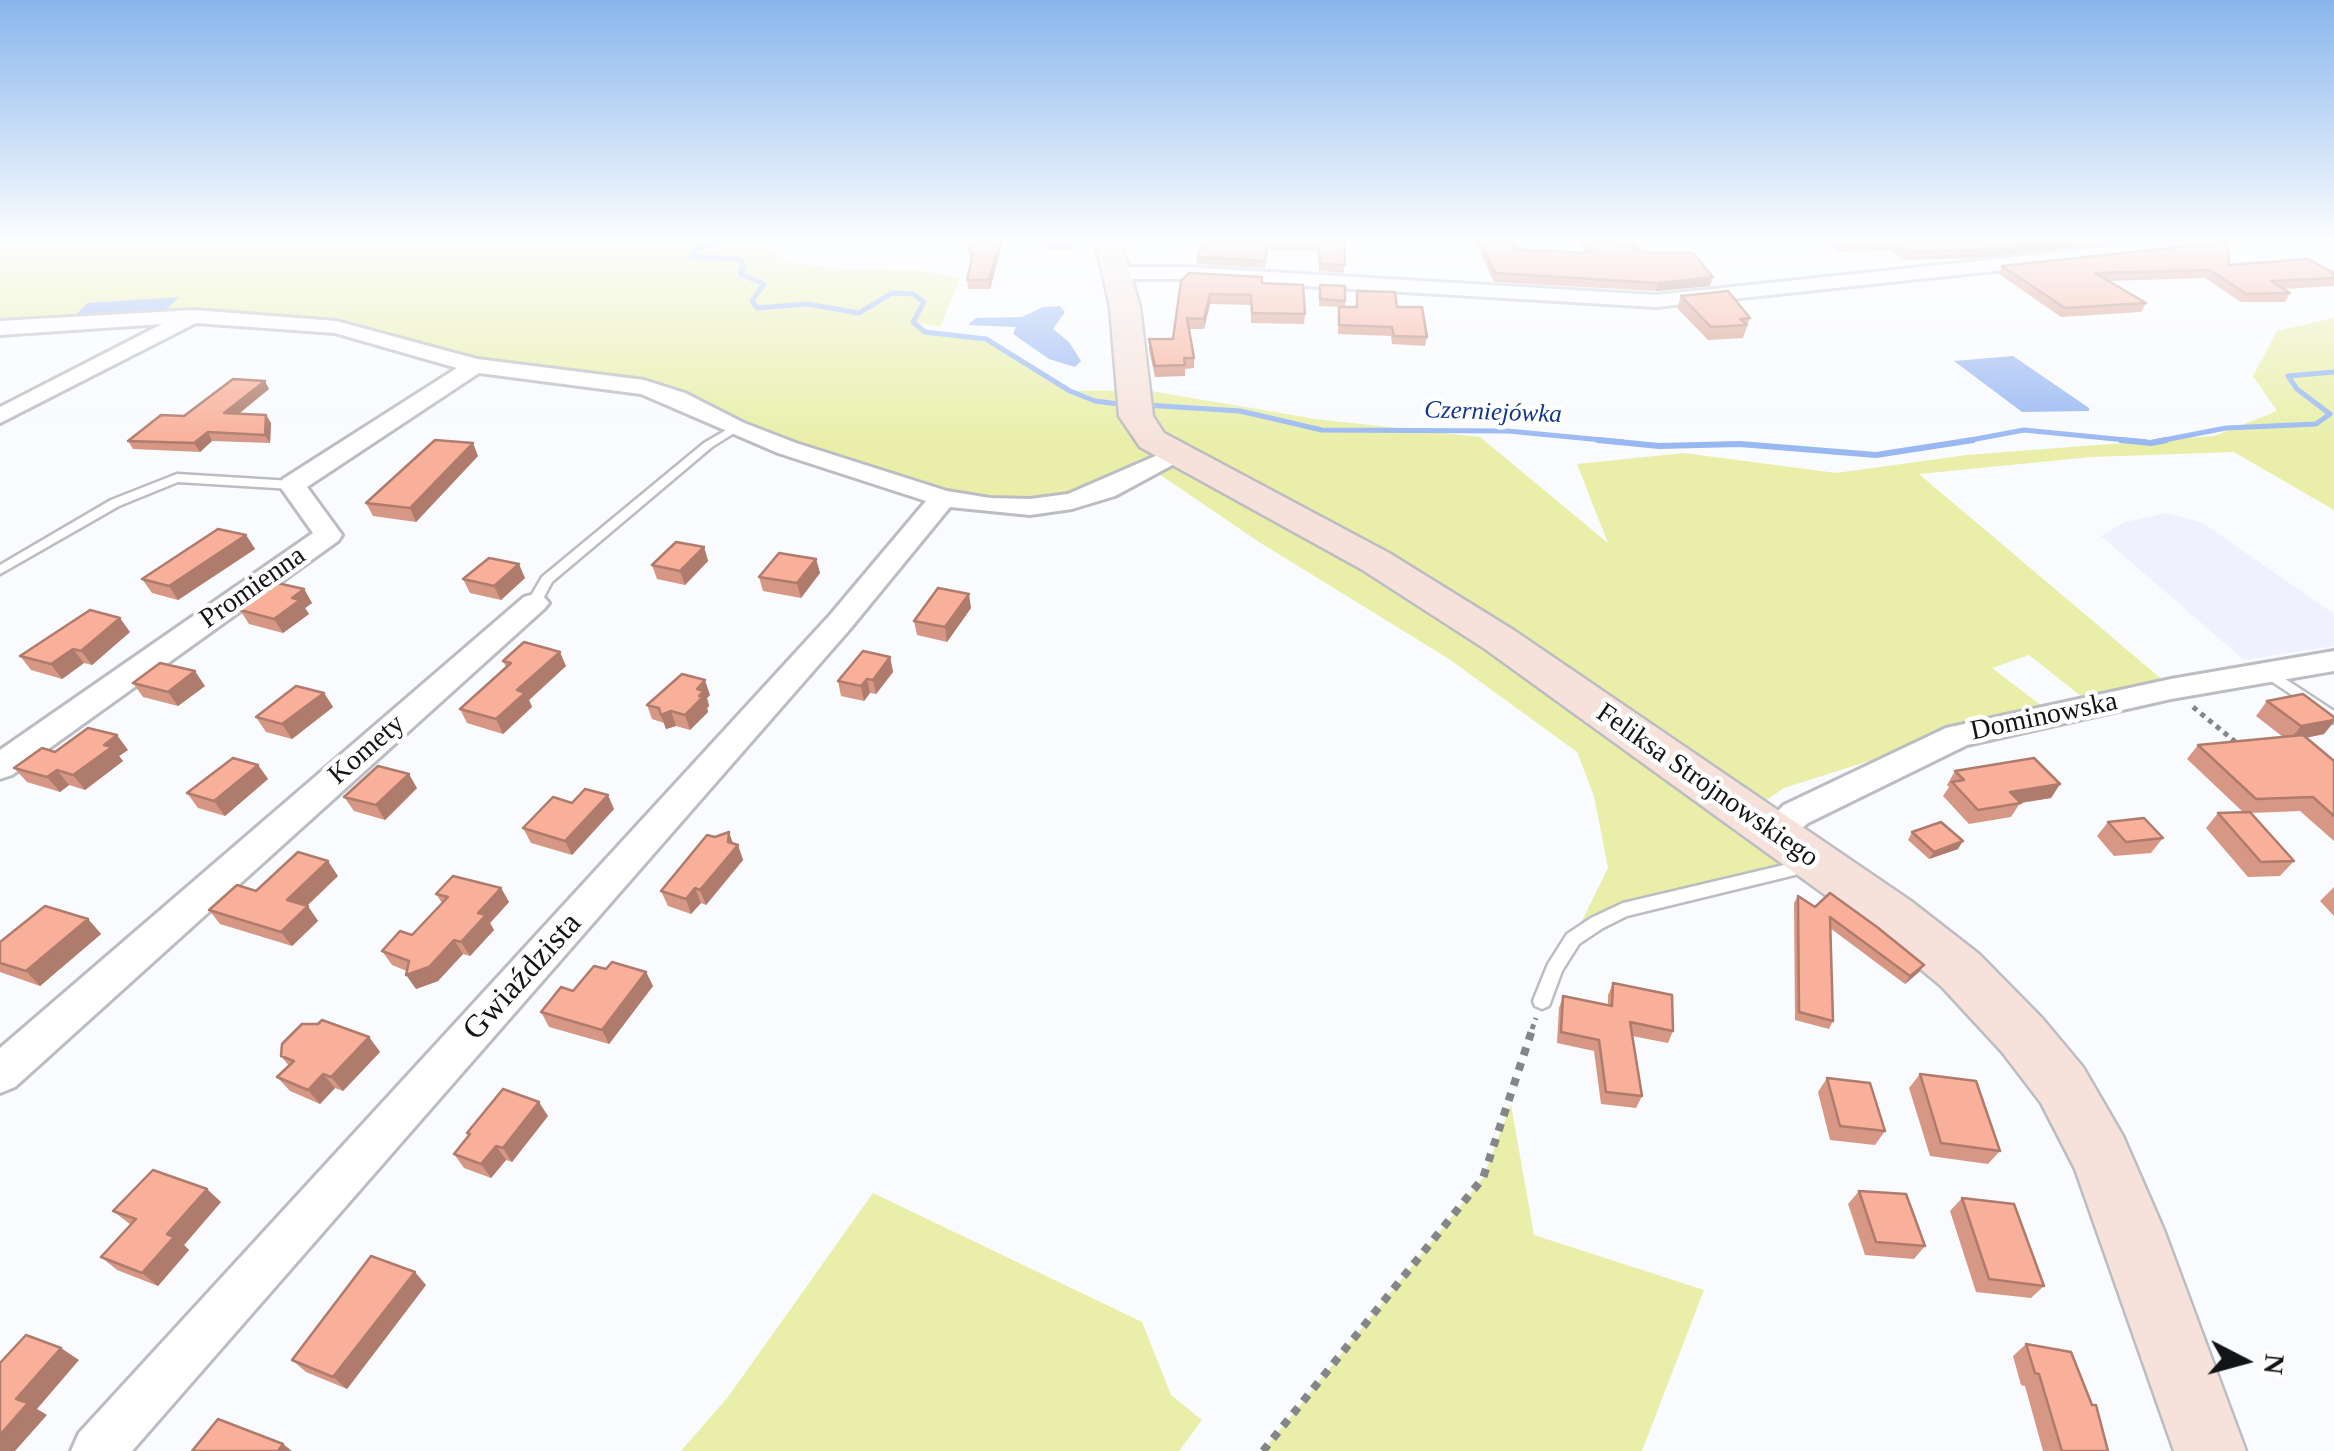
<!DOCTYPE html>
<html>
<head>
<meta charset="utf-8">
<style>
  body { margin:0 }
  #map { position:relative; width:2334px; height:1451px; overflow:hidden; background:#f9fbfe; font-family:Georgia,serif }
  canvas { display:block }
  .north { position:absolute; left:2194px; top:1311px; width:100px; height:100px; -webkit-text-stroke:8px #fff; paint-order:stroke; rotate:96deg; font-size:28px; font-weight:700; line-height:40px; text-align:center; color:#131415 }
  .north::after { content:''; display:block; margin:auto; width:35px; height:45px; background:#131415; clip-path:polygon(50% 0,100% 100%,50% 72%,0 100%) }
</style>
</head>
<body>
<div id="map">
<canvas width="2334" height="1451"></canvas>
<div class="north">N</div>
</div>
<script>
const g = document.querySelector('canvas').getContext('2d');
g.lineJoin = 'round';
function paint(path, color) { g.fillStyle = color; g.fill(path, 'evenodd'); }
const shape = rows => new Path2D(rows.map(r => 'M' + r).join(''));
function stroke(path, color, width, dash) { g.strokeStyle = color; g.lineWidth = width; g.lineCap = dash ? 'butt' : 'round'; g.setLineDash(dash || []); g.stroke(path); }
function label(font, color, halo, rows, align = 'center') {
  g.font = font + ' Georgia,serif'; g.lineWidth = 9; g.setLineDash([]); g.textBaseline = 'middle'; g.strokeStyle = halo; g.fillStyle = color; for (const [text, x, y, turn = 0] of rows) {
    g.save(); g.translate(x, y); g.rotate((+turn || 0) * Math.PI / 180); g.textAlign = isNaN(turn) ? turn : align; if (halo) g.strokeText(text, 0, 0); g.fillText(text, 0, 0); g.restore();
  }
}
paint(shape([
  [2167,513,2203,523,2334,614,2334,646,2244,660,2101,536,2125,522]
]), '#eff2fe');
paint(shape([
  [0,241,765,241,761,242,787,262,843,269,922,271,960,278,940,327,914,322,918,327,925,332,998,344,1070,391,1145,390,1316,419,1480,437,1608,543,1577,464,1684,453,1836,473,1967,455,2214,436,2277,411,2253,376,2277,331,2334,318,2334,510,2234,452,2091,457,1919,474,2165,682,2082,697,2029,655,1992,668,2042,706,1784,788,1728,827,1789,870,1623,910,1573,939,1608,868,1594,796,1577,752,1449,659,1259,542,1143,463,1070,493,1003,500,938,489,770,436,694,397,653,384,475,360,308,319,0,325],
  [1511,1105,1534,1235,1704,1290,1642,1451,1263,1451,1483,1178],
  [873,1193,1142,1322,1171,1395,1202,1420,1179,1451,681,1451,728,1397]
]), '#e9efa8');
paint(shape([
  [179,297,166,310,74,316,88,303],
  [1060,306,1065,312,1053,329,1069,342,1081,361,1075,367,1049,359,1013,334,1016,327,968,325,976,318,1022,317,1043,307],
  [2013,356,2089,408,2089,411,2022,412,1954,361]
]), '#99b8f2');
stroke(shape([
  [718,241,696,250,692,257,739,259,743,263,741,274,764,284,752,301,757,308,807,304,859,313,892,293,913,294,924,302,913,322,925,332,986,339,1070,391,1095,401,1127,405],
  [1146,405,1240,411,1322,430,1508,431,1623,442],
  [1960,442,2024,430,2146,442],
  [2154,442,2226,428,2316,424,2330,414,2297,389,2288,376,2334,372]
]), '#99b8f2', 5);
stroke(shape([
  [1598,440,1659,446,1740,444,1876,455,1973,440],
  [2121,440,2151,443,2166,440]
]), '#99b8f2', 6);
const lane = shape([
  [735,425,739,426,739,430,712,447,552,582,539,606,529,606,527,603,542,577,704,443,735,425],
  [177,474,292,481,298,485,292,489,178,482,119,506,0,574,0,565,111,500,177,474],
  [2267,667,2334,711,2334,723,2262,675,2260,672,2262,669,2267,667],
  [1805,853,1811,855,1813,859,1795,875,1627,916,1603,928,1579,944,1562,971,1549,1006,1542,1009,1535,1006,1533,1001,1548,964,1567,934,1591,918,1623,903,1784,865,1805,853]
]);
const street = shape([
  [2166,241,2230,241,2220,247,1656,307,1186,279,1118,279,1108,273,1118,267,1186,267,1656,295,2166,241],
  [194,310,336,321,477,359,644,380,685,393,744,423,796,443,947,491,990,498,1030,499,1068,494,1167,451,1176,448,1189,456,1115,496,1072,509,1030,515,950,507,850,629,132,1451,71,1451,79,1433,830,615,926,501,778,453,641,394,479,373,307,487,342,535,338,541,12,775,0,779,0,750,313,533,279,485,283,479,457,368,335,333,196,323,0,423,0,407,162,324,0,335,0,321,194,310],
  [534,594,544,597,549,603,544,609,15,1087,0,1093,0,1048,524,597,534,594],
  [2334,651,2334,671,2171,699,1967,745,1808,823,1787,841,1774,845,1761,841,1756,832,1784,805,1946,728,2171,679,2334,651]
]);
const secondary = shape([
  [1095,241,1121,241,1140,307,1153,416,1164,433,1389,553,1515,631,1911,901,1979,954,2042,1018,2083,1067,2123,1136,2164,1230,2246,1451,2174,1451,2075,1169,2041,1103,2002,1052,1941,986,1875,931,1485,649,1361,569,1140,447,1119,416,1110,307,1095,241]
]);
stroke(lane, '#bcbdc2', 5);
stroke(street, '#bcbdc2', 6);
stroke(secondary, '#bcbdc2', 5);
stroke(shape([
  [2193,707,2238,744],
  [1532,1029,1536,1018]
]), '#858688', 5, [5, 5]);
stroke(shape([
  [1263,1451,1483,1178,1533,1027]
]), '#858688', 8, [8, 8]);
paint(lane, '#fff');
paint(street, '#fff');
paint(secondary, '#f6e2da');
paint(shape([
  [972,241,1003,241,990,289,968,289,967,280,971,261,969,252],
  [1048,241,1072,241,1072,249,1050,250],
  [1204,241,1344,241,1344,273,1319,271,1319,251,1267,250,1265,268,1197,264,1197,257],
  [1475,241,1512,241,1518,250,1585,253,1581,246,1582,241,1614,241,1617,245,1639,251,1710,286,1656,291,1494,282],
  [1825,241,2132,241,1974,258,1903,260,1891,250,1840,252],
  [2229,265,2334,273,2334,286,2283,289,2290,293,2285,302,2241,302,2205,278,2108,281,2146,303,2141,312,2061,317,1999,274,2002,266],
  [1181,281,1262,283,1305,314,1304,324,1251,323,1251,305,1210,304,1204,329,1189,329,1194,358,1194,368,1185,369,1185,376,1155,377,1149,350,1149,339,1173,339],
  [1320,285,1345,301,1345,307,1356,307,1357,291,1397,307,1427,337,1425,346,1392,344,1391,336,1338,334,1339,307,1344,307,1319,306],
  [1681,296,1750,318,1743,338,1708,340,1677,308],
  [269,389,239,414,266,415,271,423,270,443,212,441,200,452,133,449,128,441,184,416],
  [478,456,416,522,373,516,366,503],
  [246,535,255,549,178,600,152,593,142,579],
  [704,547,708,561,685,585,657,579,652,565],
  [816,559,820,573,801,598,763,591,759,577],
  [525,578,501,600,470,593,463,579],
  [304,589,312,603,305,608,309,614,283,633,249,624,240,610],
  [971,608,947,642,917,635,914,621],
  [130,632,92,665,84,663,62,679,31,670,20,656],
  [890,657,893,672,876,694,870,693,864,701,841,696,838,681],
  [503,661,566,666,529,700,532,707,503,734,467,723,460,709,506,667],
  [133,683,205,686,178,706,143,697],
  [324,693,333,707,292,739,266,732,256,717],
  [710,695,707,698,709,706,707,708,708,712,690,730,676,726,666,729,664,723,652,719,647,705],
  [2267,701,2324,734,2306,738,2334,761,2334,841,2300,811,2250,813,2294,861,2280,876,2248,877,2206,828,2218,813,2244,813,2187,759,2198,745,2283,737,2256,716],
  [128,750,119,756,123,761,85,790,69,785,60,792,27,782,14,768],
  [258,765,268,779,225,816,198,808,187,793],
  [1955,771,2060,784,2051,798,2020,803,2011,817,1969,824,1943,796,1949,787,1947,785],
  [417,788,385,820,354,811,344,797],
  [572,803,614,809,572,855,531,843,523,828],
  [2108,822,2163,838,2151,853,2114,856,2097,836],
  [1912,832,1958,849,1929,859,1908,840],
  [733,843,738,845,743,860,706,905,701,903,691,914,668,906,661,891],
  [338,876,307,906,318,921,292,946,220,924,209,910,256,891],
  [2334,887,2334,916,2320,901],
  [501,888,509,902,490,923,494,930,470,956,463,954,438,981,416,989,407,971,392,965,382,951,412,935,442,903,436,894],
  [1798,896,1815,907,1924,965,1919,972,1905,984,1830,928,1833,1021,1829,1029,1795,1020,1794,903],
  [88,919,101,934,40,986,0,972,0,942],
  [606,969,646,972,653,986,609,1044,549,1027,541,1012],
  [1613,983,1673,1031,1668,1043,1632,1036,1642,1096,1636,1108,1601,1104,1594,1051,1557,1043,1559,1008,1563,996,1608,1005,1608,995],
  [369,1037,380,1052,343,1091,335,1088,320,1104,290,1091,277,1077,289,1066,281,1056],
  [1920,1074,2000,1151,1988,1164,1930,1156,1909,1088],
  [1827,1078,1885,1131,1875,1145,1830,1140,1818,1092],
  [548,1116,512,1162,506,1160,491,1178,464,1168,454,1154,469,1136,467,1133],
  [1859,1191,1925,1246,1914,1259,1865,1255,1848,1204],
  [1962,1198,2044,1286,2031,1298,1976,1292,1950,1211],
  [221,1202,184,1245,189,1250,158,1286,117,1270,101,1257,131,1225,113,1211],
  [426,1285,347,1389,306,1372,292,1360],
  [2026,1344,2108,1451,2043,1451,2025,1386,2021,1385,2013,1356]
]), '#d69784');
paint(shape([
  [1000,241,1003,241,990,289,989,280],
  [2061,241,2132,241,1974,258,1977,250],
  [1713,277,1710,286,1656,291,1658,283],
  [1210,294,1210,304,1204,329,1204,319],
  [265,381,269,389,229,421,224,413],
  [266,415,271,423,270,443,265,435],
  [208,432,212,441,200,452,194,443],
  [473,443,478,456,416,522,410,508],
  [246,535,255,549,178,600,169,586],
  [704,547,708,561,685,585,680,571],
  [816,559,820,573,801,598,797,583],
  [519,564,525,578,501,600,494,586],
  [304,589,312,603,305,608,309,614,283,633,274,619,292,598],
  [969,594,971,608,947,642,945,627],
  [120,618,130,632,92,665,81,651],
  [73,649,84,663,62,679,51,664],
  [560,652,566,666,529,700,532,707,503,734,496,719,517,690],
  [890,657,893,672,876,694,873,680],
  [195,671,205,686,178,706,168,692],
  [867,679,870,693,864,701,861,686],
  [705,680,710,695,707,698,709,706,707,708,708,712,690,730,685,715,697,689],
  [324,693,333,707,292,739,282,724],
  [671,711,676,726,666,729,661,715],
  [2334,720,2334,722,2324,734,2289,741,2301,726],
  [117,735,128,750,119,756,123,761,85,790,73,775,104,745],
  [258,765,268,779,225,816,214,801],
  [57,770,69,785,60,792,47,777],
  [409,774,417,788,385,820,376,805],
  [2060,784,2051,798,2001,806,2010,792],
  [608,795,614,809,572,855,565,841],
  [729,832,734,846,738,845,743,860,706,905,700,890,728,842],
  [1963,841,1958,849,1929,859,1934,852],
  [328,861,338,876,298,914,287,900],
  [501,888,509,902,490,923,494,930,470,956,461,942,478,913],
  [695,888,701,903,691,914,686,899],
  [308,906,318,921,292,946,281,932],
  [88,919,101,934,40,986,26,971],
  [454,940,463,954,438,981,416,989,406,975],
  [1924,965,1919,972,1905,984,1910,976],
  [646,972,653,986,609,1044,602,1030],
  [369,1037,380,1052,343,1091,331,1077],
  [323,1074,335,1088,320,1104,308,1090],
  [539,1102,548,1116,512,1162,503,1148],
  [496,1146,506,1160,491,1178,481,1164],
  [207,1189,221,1202,184,1245,189,1250,158,1286,142,1273,167,1234],
  [415,1272,426,1285,347,1389,333,1377],
  [61,1348,79,1360,37,1409,47,1415,15,1451,0,1451,0,1435,16,1399],
  [283,1444,292,1451,278,1451]
]), '#ae7b6c');
const building = shape([
  [972,241,1000,241,989,280,967,280,973,252,969,252,972,241],
  [1204,241,1344,241,1345,265,1320,264,1319,244,1268,243,1265,261,1197,257,1204,241],
  [1480,241,1512,241,1518,250,1593,253,1585,241,1614,241,1617,245,1635,245,1639,251,1650,253,1693,253,1713,277,1658,283,1495,273,1480,241],
  [1839,241,2061,241,1977,250,1907,252,1894,242,1843,244,1839,241],
  [2227,242,2229,265,2308,259,2334,273,2334,278,2271,281,2290,293,2246,294,2210,270,2095,273,2146,303,2065,308,2002,266,2227,242],
  [1189,273,1262,277,1262,283,1303,285,1305,314,1252,313,1251,295,1210,294,1204,319,1187,318,1194,358,1184,358,1185,365,1155,366,1149,339,1173,339,1181,281,1189,273],
  [1320,285,1345,286,1345,301,1320,299,1320,285],
  [1357,291,1395,292,1397,307,1422,307,1427,337,1394,336,1392,327,1339,325,1339,307,1357,307,1357,291],
  [1728,291,1750,318,1740,319,1747,325,1711,327,1681,296,1728,291],
  [233,379,265,381,224,413,266,415,265,435,208,432,194,443,128,441,161,415,184,416,233,379],
  [435,440,473,443,410,508,366,503,435,440],
  [218,529,246,535,169,586,142,579,218,529],
  [676,542,704,547,680,571,652,565,676,542],
  [779,553,816,559,797,583,759,577,779,553],
  [489,558,519,564,494,586,463,579,489,558],
  [277,583,304,589,292,598,300,600,274,619,240,610,277,583],
  [938,588,969,594,945,627,914,621,938,588],
  [90,610,120,618,81,651,73,649,51,664,20,656,90,610],
  [524,642,560,652,517,690,525,693,496,719,460,709,511,663,503,661,524,642],
  [863,651,890,657,873,680,867,679,861,686,838,681,863,651],
  [160,663,195,671,168,692,133,683,160,663],
  [682,674,705,680,697,689,704,691,699,696,703,697,685,715,671,711,661,715,659,708,647,705,682,674],
  [296,686,324,693,282,724,256,717,296,686],
  [2303,694,2334,717,2334,720,2301,726,2267,701,2303,694],
  [88,728,117,735,104,745,112,747,73,775,57,770,47,777,14,768,42,748,55,752,88,728],
  [2303,735,2334,761,2334,816,2313,797,2256,799,2198,745,2303,735],
  [233,758,258,765,214,801,187,793,233,758],
  [2034,758,2060,784,2010,792,2021,803,1978,810,1952,782,1964,780,1955,771,2034,758],
  [378,766,409,774,376,805,344,797,378,766],
  [585,789,608,795,565,841,523,828,553,797,572,803,585,789],
  [2250,812,2294,861,2261,862,2218,813,2250,812],
  [2144,818,2163,838,2126,842,2108,822,2144,818],
  [1941,822,1963,841,1934,852,1912,832,1941,822],
  [729,832,728,842,738,845,700,890,695,888,686,899,661,891,707,835,715,837,729,832],
  [298,852,328,861,287,900,308,906,281,932,209,910,237,885,256,891,298,852],
  [453,876,501,888,478,913,486,915,461,942,454,940,429,967,406,975,409,961,382,951,400,931,412,935,448,897,436,894,453,876],
  [1830,893,1877,927,1924,965,1910,976,1830,917,1833,1021,1799,1012,1798,896,1815,907,1830,893],
  [45,906,88,919,26,971,0,963,0,942,45,906],
  [612,962,646,972,602,1030,541,1012,561,987,573,991,594,966,606,969,612,962],
  [1613,983,1672,995,1673,1031,1630,1022,1642,1096,1606,1092,1599,1040,1561,1032,1563,996,1612,1006,1613,983],
  [322,1020,369,1037,331,1077,323,1074,308,1090,277,1077,294,1061,281,1056,282,1044,302,1024,318,1024,322,1020],
  [1920,1074,1976,1081,2000,1151,1941,1143,1920,1074],
  [1827,1078,1870,1083,1885,1131,1840,1126,1827,1078],
  [503,1089,539,1102,503,1148,496,1146,481,1164,454,1154,470,1134,467,1133,503,1089],
  [153,1170,207,1189,167,1234,174,1237,142,1273,101,1257,136,1219,113,1211,153,1170],
  [1859,1191,1906,1194,1925,1246,1876,1242,1859,1191],
  [1962,1198,2014,1204,2044,1286,1989,1279,1962,1198],
  [371,1256,415,1272,333,1377,292,1360,371,1256],
  [26,1335,61,1348,16,1399,28,1403,0,1435,0,1363,26,1335],
  [2026,1344,2071,1352,2092,1405,2096,1405,2108,1451,2062,1451,2039,1374,2035,1373,2026,1344],
  [218,1419,283,1444,278,1451,192,1451,218,1419]
]);
paint(building, '#f9b09a');
stroke(building, '#ae7b6c', 2.5);
const sky = g.createLinearGradient(0, 0, 0, 444);
sky.addColorStop(0, '#88b6ec');
sky.addColorStop(0.54, '#fcfdff');
sky.addColorStop(1, '#fcfdff00');
g.fillStyle = sky;
g.fillRect(0, 0, 2334, 444);
label('italic 25px', '#103688', '#fff', [
  ["Czerniejówka",1493,413,2]
]);
label('28px', '#131415', '#fff', [
  ["Promienna",253,588,-35],
  ["Dominowska",2044,717,-12],
  ["Komety",367,750,-41],
  ["Feliksa Strojnowskiego",1707,786,35]
]);
label('32px', '#131415', '#fff', [
  ["Gwiaździsta",523,977,-48]
]);
</script>
</body>
</html>
